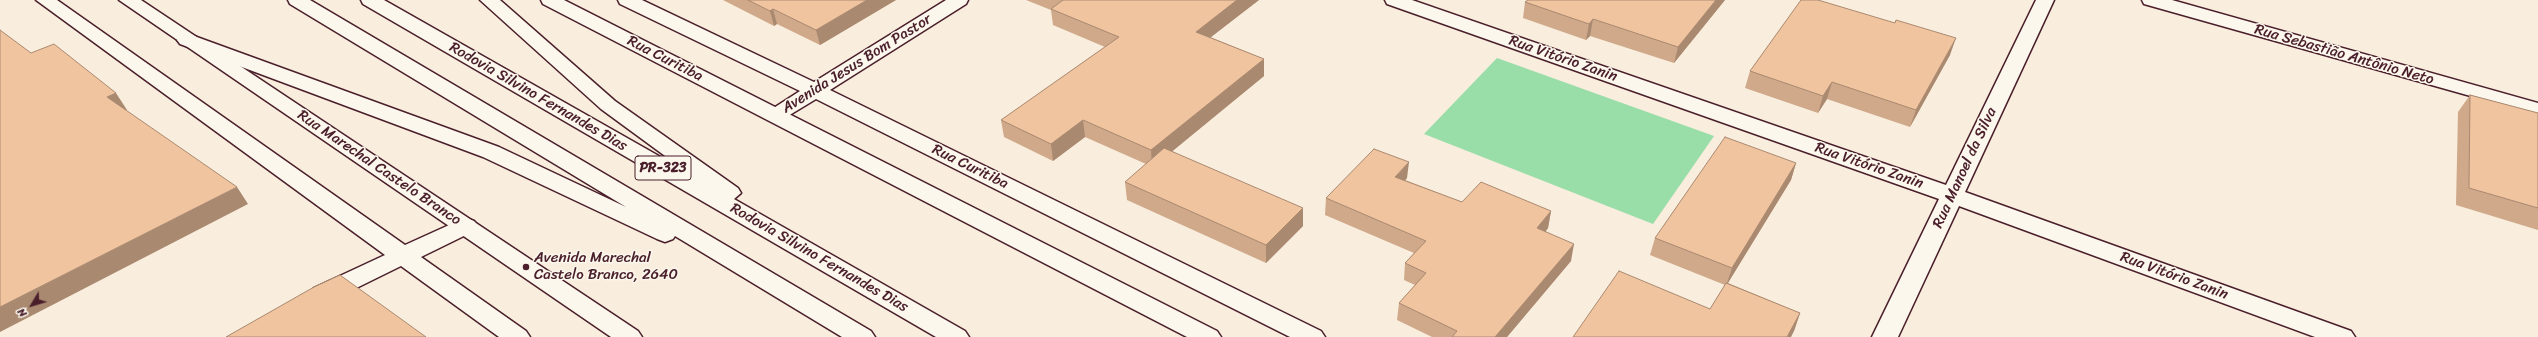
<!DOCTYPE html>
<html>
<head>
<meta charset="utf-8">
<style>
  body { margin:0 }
  #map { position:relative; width:2538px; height:337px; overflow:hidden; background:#f9eddd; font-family:Sriracha,sans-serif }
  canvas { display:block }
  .north { position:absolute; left:12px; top:285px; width:40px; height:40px; -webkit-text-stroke:3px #fbf7ec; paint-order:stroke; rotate:232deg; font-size:11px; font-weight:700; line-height:16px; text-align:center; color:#4a1f2b }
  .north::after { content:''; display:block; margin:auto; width:14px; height:18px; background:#4a1f2b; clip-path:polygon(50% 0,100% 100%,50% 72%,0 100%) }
</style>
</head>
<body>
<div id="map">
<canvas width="2538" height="337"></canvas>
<div class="north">N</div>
</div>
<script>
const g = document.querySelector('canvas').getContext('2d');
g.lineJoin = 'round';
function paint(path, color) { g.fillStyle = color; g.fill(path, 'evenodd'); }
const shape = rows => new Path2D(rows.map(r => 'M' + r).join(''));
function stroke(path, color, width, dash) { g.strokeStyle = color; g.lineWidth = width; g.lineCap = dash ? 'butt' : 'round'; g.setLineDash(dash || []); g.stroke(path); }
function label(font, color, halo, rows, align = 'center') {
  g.font = font + ' Sriracha,sans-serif'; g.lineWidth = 3; g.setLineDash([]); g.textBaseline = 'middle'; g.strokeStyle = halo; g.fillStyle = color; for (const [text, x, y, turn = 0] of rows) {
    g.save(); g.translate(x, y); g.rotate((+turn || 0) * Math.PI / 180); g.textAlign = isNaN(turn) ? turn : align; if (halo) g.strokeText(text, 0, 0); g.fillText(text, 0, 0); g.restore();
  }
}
paint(shape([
  [1497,58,1714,136,1653,224,1424,134]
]), '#99dda9');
const minor = shape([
  [36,0,57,0,405,245,458,221,466,218,474,221,478,226,474,231,421,257,526,331,530,337,499,337,401,266,332,300,323,303,314,300,311,294,314,288,385,255,36,0],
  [618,0,642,0,814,82,946,0,968,0,966,4,830,90,1321,331,1325,337,1290,337,816,99,783,119,776,121,769,119,766,115,769,111,800,91,620,4,618,0],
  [1385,0,1412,0,1946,185,2036,0,2054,0,1965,192,2351,331,2355,337,2315,337,1959,206,1898,337,1872,337,1939,199,1387,4,1385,0],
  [2142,0,2172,0,2538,103,2538,115,2144,4,2142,0]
]);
const tertiary = shape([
  [119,0,141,0,638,331,642,337,611,337,119,0],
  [541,0,564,0,1217,331,1221,337,1187,337,543,4,541,0]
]);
const motorway = shape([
  [288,0,310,0,871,331,875,337,842,337,675,236,673,239,665,242,657,239,483,157,180,44,177,40,180,36,187,34,194,36,499,147,626,207,290,4,288,0],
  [361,0,384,0,687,172,601,109,480,0,500,0,615,101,738,188,741,193,734,199,965,331,969,337,936,337,363,4,361,0]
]);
stroke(minor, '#4a1f2b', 3);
stroke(tertiary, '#4a1f2b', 3);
stroke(motorway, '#4a1f2b', 3);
paint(minor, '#fbf7ec');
paint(tertiary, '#fbf7ec');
paint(motorway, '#fbf7ec');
paint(shape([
  [723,0,896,0,820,45,777,24,774,26],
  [1026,0,1259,0,1210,37,1264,59,1264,76,1172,151,1303,226,1266,263,1127,200,1125,182,1146,164,1085,137,1053,161,1004,137,1001,120,1105,47,1053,25,1051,10],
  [1528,0,1725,0,1674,63,1590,36,1586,40,1523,18,1525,2],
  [1950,55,1910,127,1827,99,1818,113,1745,88,1750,71],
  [2470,95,2538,113,2538,230,2456,205,2458,112],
  [1796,163,1791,180,1728,283,1800,313,1794,331,1710,309,1725,285,1650,255,1655,238],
  [1407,178,1405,180,1462,202,1551,211,1548,228,1546,231,1571,261,1507,337,1432,337,1397,320,1399,303,1415,285,1404,280,1405,263,1414,253,1325,215,1326,198]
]), '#cfa98a');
paint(shape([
  [867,0,896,0,820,45,816,30],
  [1237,0,1259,0,1197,48,1196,32],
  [1716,0,1725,0,1674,63,1678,47],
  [773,9,777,24,774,26,770,11],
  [1593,19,1590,36,1586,40,1589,24],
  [1956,38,1950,55,1910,127,1916,110],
  [1264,59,1264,76,1152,168,1151,150],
  [1832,82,1827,99,1818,113,1823,96],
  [116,93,127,110,118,114,107,97],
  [1083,120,1085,137,1053,161,1051,144],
  [1409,162,1407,178,1394,193,1395,177],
  [1796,163,1791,180,1726,286,1732,268],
  [237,187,248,204,0,332,0,307],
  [1303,208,1303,226,1266,263,1266,245],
  [1551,211,1548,228,1535,245,1537,228],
  [1574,244,1571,261,1507,337,1495,337],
  [1800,313,1794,331,1791,337,1787,337]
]), '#a98970');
const building = shape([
  [748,0,867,0,816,30,773,9,770,11,748,0],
  [1063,0,1237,0,1196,32,1264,59,1151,150,1083,120,1051,144,1001,120,1119,37,1051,9,1063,0],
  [1528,0,1716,0,1678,47,1593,19,1589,24,1525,2,1528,0],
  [1801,0,1818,0,1895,23,1896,20,1956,38,1916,110,1832,82,1823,96,1750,71,1801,0],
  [0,30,31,53,54,44,116,93,107,97,237,187,0,307,0,30],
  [2470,95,2538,113,2538,208,2469,188,2470,95],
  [1725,137,1796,163,1732,268,1655,238,1725,137],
  [1164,148,1303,208,1266,245,1125,182,1164,148],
  [1374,149,1409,162,1395,177,1462,202,1481,182,1551,211,1537,228,1574,244,1495,337,1452,337,1457,331,1399,303,1426,273,1405,263,1426,241,1326,198,1374,149],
  [1619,271,1710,309,1726,283,1800,313,1787,337,1573,337,1619,271],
  [340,275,426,337,226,337,314,287,340,275]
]);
paint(building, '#f1c4a0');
stroke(building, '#a98970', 1);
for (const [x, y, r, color] of [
  [526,267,4,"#4a1f2b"]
]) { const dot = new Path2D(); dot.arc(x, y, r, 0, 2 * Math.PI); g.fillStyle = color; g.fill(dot); stroke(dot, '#fbf7ec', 1.5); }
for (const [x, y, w] of [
  [663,168,56]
]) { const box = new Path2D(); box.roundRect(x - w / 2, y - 12, w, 24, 3); g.fillStyle = '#fbf7ec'; g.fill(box); stroke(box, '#4a1f2b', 1); }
label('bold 14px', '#4a1f2b', null, [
  ["PR-323",663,168]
]);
label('15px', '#4a1f2b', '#fbf7ec', [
  ["Rua Sebastião Antônio Neto",2344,55,16],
  ["Rua Curitiba",665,59,27],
  ["Rua Vitório Zanin",1563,59,19],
  ["Avenida Jesus Bom Pastor",857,64,-32],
  ["Rodovia Silvino Fernandes Dias",538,97,30],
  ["Rua Vitório Zanin",1869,166,19],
  ["Rua Curitiba",970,167,26],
  ["Rua Marechal Castelo Branco",379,168,34],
  ["Rua Manoel da Silva",1965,168,-65],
  ["Rodovia Silvino Fernandes Dias",819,258,30],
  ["Rua Vitório Zanin",2174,276,20]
]);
label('15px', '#4a1f2b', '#fbf7ec', [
  ["Avenida Marechal",534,258],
  ["Castelo Branco, 2640",534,275]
], 'left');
</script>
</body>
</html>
